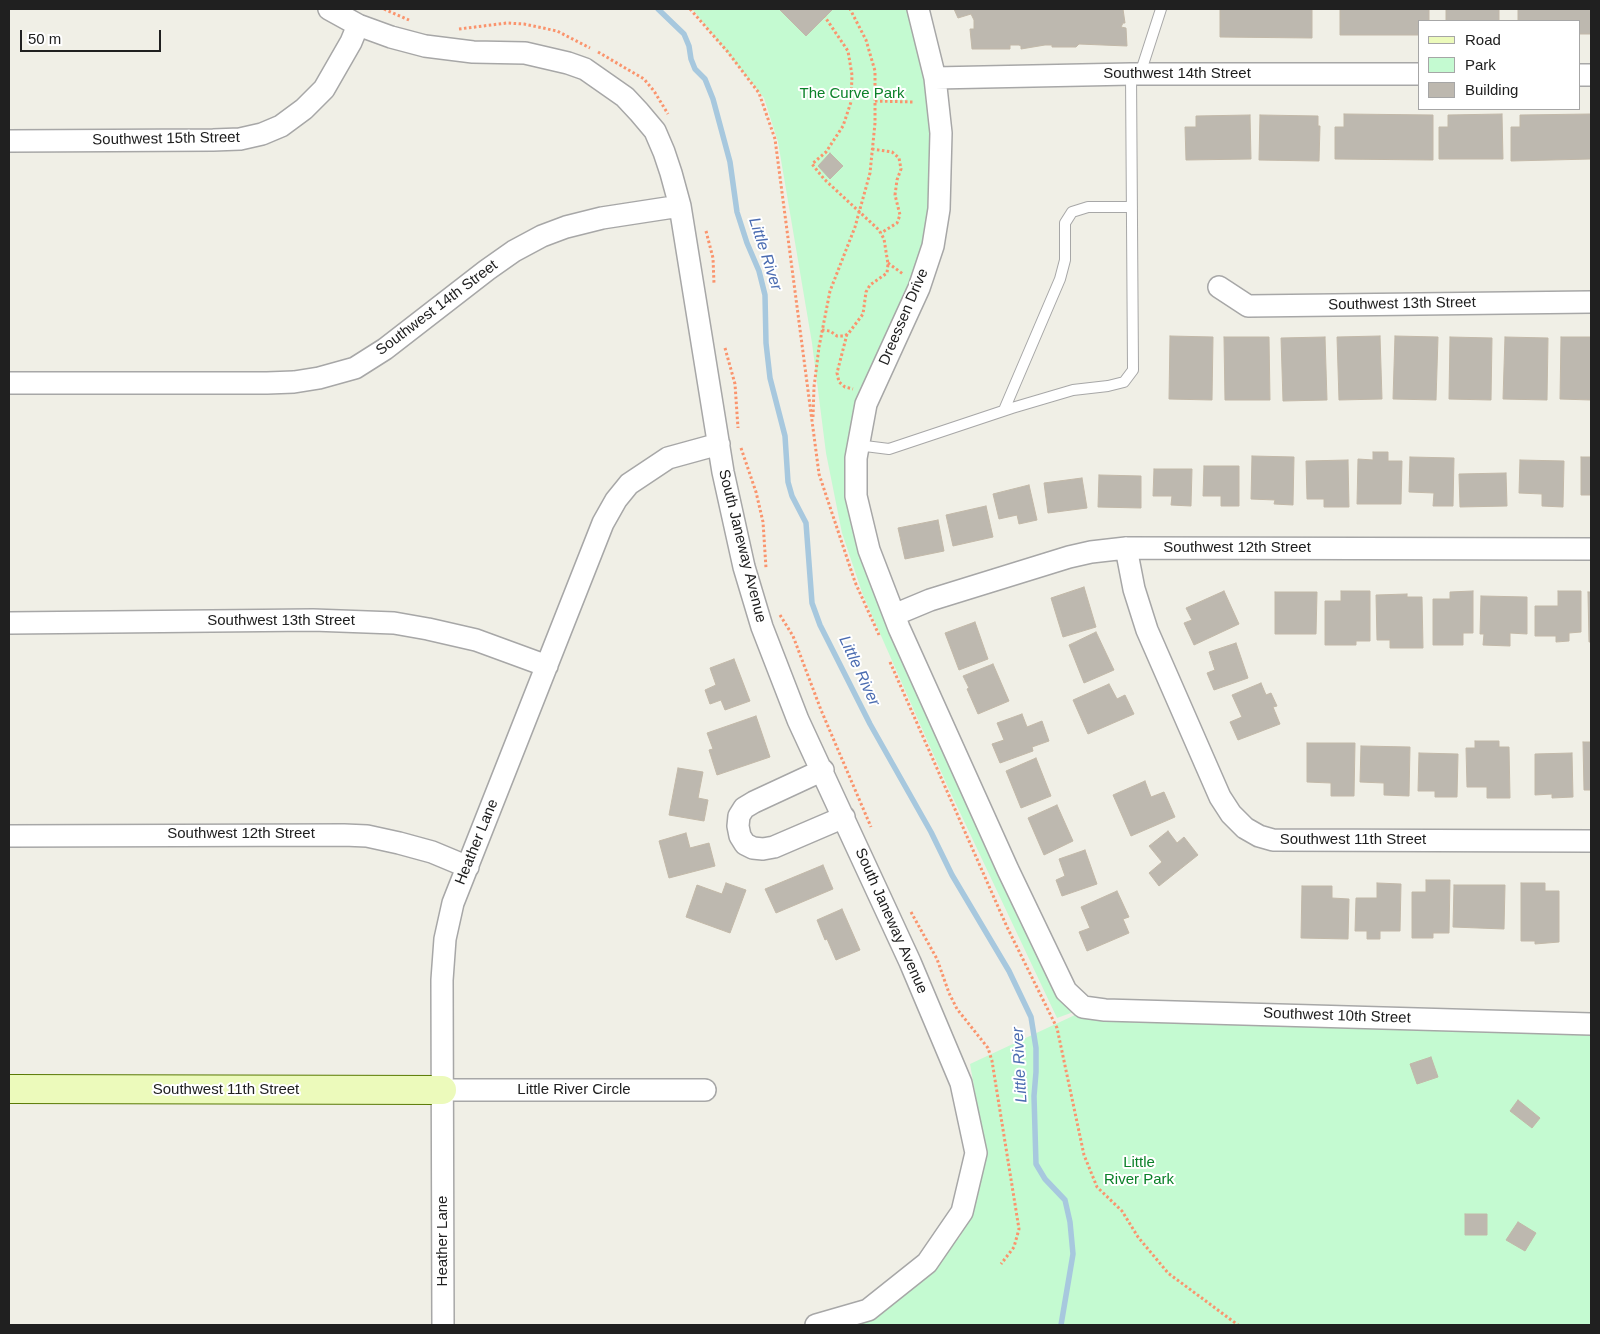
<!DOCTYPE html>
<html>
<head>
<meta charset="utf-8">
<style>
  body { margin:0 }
  #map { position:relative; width:1600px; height:1334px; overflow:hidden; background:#f0efe6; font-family:Helvetica,sans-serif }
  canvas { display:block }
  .frame { position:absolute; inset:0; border:10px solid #202020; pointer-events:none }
  .legend { position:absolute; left:1418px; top:20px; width:162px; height:90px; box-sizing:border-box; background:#fff; border:1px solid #a6a6a6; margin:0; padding:6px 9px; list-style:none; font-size:15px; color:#202020 }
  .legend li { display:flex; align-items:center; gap:10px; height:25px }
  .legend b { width:25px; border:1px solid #a6a6a6 }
  .scale { position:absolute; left:20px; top:30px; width:141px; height:22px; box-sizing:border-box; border:2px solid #202020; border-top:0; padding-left:6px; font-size:15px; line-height:18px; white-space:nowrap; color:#202020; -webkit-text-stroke:4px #fff; paint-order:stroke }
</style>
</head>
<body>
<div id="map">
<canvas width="1600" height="1334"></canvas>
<div class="frame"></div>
<ul class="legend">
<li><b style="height:6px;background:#ecfabb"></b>Road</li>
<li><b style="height:14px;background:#c4fad1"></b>Park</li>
<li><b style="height:14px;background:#bdb8af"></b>Building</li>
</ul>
<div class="scale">50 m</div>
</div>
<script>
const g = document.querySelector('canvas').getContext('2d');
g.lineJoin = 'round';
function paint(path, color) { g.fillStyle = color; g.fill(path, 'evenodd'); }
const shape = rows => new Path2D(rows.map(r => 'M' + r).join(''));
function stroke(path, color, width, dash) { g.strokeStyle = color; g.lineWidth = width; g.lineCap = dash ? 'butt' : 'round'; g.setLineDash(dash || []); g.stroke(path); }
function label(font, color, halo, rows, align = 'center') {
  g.font = font + ' Helvetica,sans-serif'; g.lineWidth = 4; g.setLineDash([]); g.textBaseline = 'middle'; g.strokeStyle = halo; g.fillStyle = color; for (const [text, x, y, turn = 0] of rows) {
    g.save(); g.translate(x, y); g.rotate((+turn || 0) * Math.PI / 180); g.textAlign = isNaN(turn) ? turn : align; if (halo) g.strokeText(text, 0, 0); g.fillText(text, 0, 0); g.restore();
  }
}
paint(shape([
  [692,9,923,9,939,209,879,386,866,457,869,522,880,577,1079,1010,1057,1018,947,785,863,595,842,533,826,453,812,343,778,142,764,98],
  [1075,1015,1591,1034,1591,1325,831,1325,960,1237,986,1154,970,1064]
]), '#c4fad1');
stroke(shape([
  [658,9,684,34,689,46,691,59,695,69,705,79,713,99,730,162,737,212,747,243,759,271,765,295,766,343,770,378,785,436,788,482,792,496,806,523,812,603,820,625,870,724,931,832,952,875,1009,971,1031,1017,1036,1048,1036,1072,1034,1096,1036,1164,1045,1179,1065,1200,1070,1222,1073,1254,1061,1325]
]), '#a7c8de', 5.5);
const building = shape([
  [779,9,833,9,806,36,779,9],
  [954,9,1123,9,1125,23,1123,23,1121,27,1126,28,1127,46,1079,44,1076,47,1052,47,1052,45,1045,45,1021,49,1021,46,1019,45,1010,45,1010,49,972,49,970,29,974,29,974,20,971,14,958,18,954,9],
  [1220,9,1312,9,1312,38,1220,37,1220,9],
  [1340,9,1429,9,1429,21,1419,21,1419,35,1340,35,1340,9],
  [1446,9,1499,9,1499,21,1446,21,1446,9],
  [1518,9,1591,9,1591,34,1579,34,1579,21,1518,21,1518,9],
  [1344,114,1433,115,1433,160,1335,159,1335,127,1344,127,1344,114],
  [1502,114,1503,159,1439,159,1439,127,1448,127,1448,115,1502,114],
  [1591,114,1591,159,1511,161,1511,127,1520,127,1520,115,1591,114],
  [1250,115,1251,159,1186,160,1185,127,1196,127,1196,116,1250,115],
  [1260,115,1318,116,1318,126,1320,126,1319,161,1259,160,1260,115],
  [830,153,843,166,830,179,818,166,830,153],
  [1170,336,1213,337,1212,400,1169,399,1170,336],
  [1380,336,1382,399,1339,400,1337,337,1380,336],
  [1395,336,1438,337,1436,400,1393,399,1395,336],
  [1224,337,1269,337,1270,400,1225,400,1224,337],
  [1325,337,1327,400,1283,401,1281,338,1325,337],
  [1450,337,1492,338,1491,400,1449,399,1450,337],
  [1505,337,1548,338,1547,400,1503,399,1505,337],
  [1561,337,1591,337,1591,400,1560,399,1561,337],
  [1373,452,1388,452,1388,461,1402,461,1401,504,1357,504,1358,459,1373,460,1373,452],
  [1252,456,1294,457,1293,505,1274,504,1275,500,1251,499,1252,456],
  [1410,457,1454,458,1453,506,1433,506,1434,493,1409,492,1410,457],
  [1581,457,1591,457,1591,495,1581,495,1581,457],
  [1348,460,1349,507,1324,507,1324,499,1307,499,1306,461,1348,460],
  [1520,460,1564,461,1563,507,1542,506,1542,494,1519,493,1520,460],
  [1204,466,1239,466,1239,506,1221,506,1221,496,1203,496,1204,466],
  [1154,469,1192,469,1191,506,1171,505,1172,496,1153,496,1154,469],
  [1506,473,1507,506,1460,507,1459,474,1506,473],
  [1099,475,1141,476,1141,508,1098,507,1099,475],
  [1082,478,1087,508,1048,513,1044,483,1082,478],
  [1029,485,1037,520,1019,524,1017,515,999,519,993,494,1029,485],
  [986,506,993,537,953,546,946,515,986,506],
  [938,520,944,551,905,559,898,528,938,520],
  [1084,587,1096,627,1063,637,1051,598,1084,587],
  [1224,591,1239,624,1194,645,1184,623,1192,620,1186,608,1224,591],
  [1341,591,1370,591,1370,641,1356,641,1356,645,1325,645,1325,601,1341,601,1341,591],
  [1473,591,1473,633,1463,633,1463,645,1433,645,1433,599,1450,599,1450,592,1473,591],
  [1558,591,1581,591,1581,632,1569,633,1569,641,1556,642,1556,636,1535,636,1535,606,1558,606,1558,591],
  [1275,592,1317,592,1316,634,1275,634,1275,592],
  [1588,592,1591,592,1591,642,1589,642,1588,592],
  [1407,594,1407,597,1422,597,1423,648,1390,648,1390,640,1377,640,1376,595,1407,594],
  [1481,596,1527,597,1527,634,1510,633,1510,646,1483,645,1484,634,1480,634,1481,596],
  [975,622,988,659,959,670,945,633,975,622],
  [1096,632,1114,670,1084,683,1069,645,1096,632],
  [1236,643,1248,678,1214,690,1207,673,1215,670,1209,652,1236,643],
  [734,659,750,701,725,710,721,700,710,704,705,690,716,685,710,668,734,659],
  [993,664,1009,701,978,714,967,689,969,688,963,676,993,664],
  [1261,683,1266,695,1271,693,1277,706,1273,707,1280,724,1238,740,1230,722,1242,717,1232,695,1261,683],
  [1109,684,1117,699,1125,695,1134,714,1088,734,1073,700,1109,684],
  [1022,714,1027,727,1042,721,1049,741,1032,747,1033,751,1000,763,992,744,1004,740,997,723,1022,714],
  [756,716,770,757,717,775,709,750,713,749,707,733,756,716],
  [1475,741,1499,741,1499,747,1509,747,1510,798,1487,798,1487,787,1467,787,1466,748,1475,748,1475,741],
  [1583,742,1591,742,1591,790,1584,790,1583,742],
  [1307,743,1355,743,1354,796,1331,796,1331,783,1307,782,1307,743],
  [1361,746,1410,747,1409,796,1384,795,1384,783,1360,782,1361,746],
  [1419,753,1458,754,1457,797,1435,797,1435,791,1418,791,1419,753],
  [1572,753,1573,797,1552,798,1552,794,1535,795,1535,754,1572,753],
  [1036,758,1051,796,1021,808,1006,771,1036,758],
  [678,768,703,772,698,798,708,800,704,821,669,815,678,768],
  [1145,781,1151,797,1164,792,1175,817,1131,836,1113,795,1145,781],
  [1057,805,1073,841,1044,855,1028,818,1057,805],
  [1168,831,1177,843,1184,837,1198,855,1159,886,1149,873,1162,862,1149,846,1168,831],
  [686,833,690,848,709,843,715,866,669,878,659,841,686,833],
  [1085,850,1097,884,1062,896,1056,880,1065,876,1059,859,1085,850],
  [823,865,833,889,776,913,765,889,823,865],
  [1426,880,1450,880,1449,933,1433,933,1433,938,1412,938,1412,892,1426,892,1426,880],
  [726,883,746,890,730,933,686,917,697,885,722,894,726,883],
  [1377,883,1401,884,1400,931,1380,931,1380,939,1367,939,1367,931,1355,931,1356,898,1377,898,1377,883],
  [1521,883,1545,883,1545,891,1559,891,1559,942,1535,944,1535,941,1521,941,1521,883],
  [1454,885,1505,885,1504,929,1453,927,1454,885],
  [1302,886,1332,886,1332,898,1349,899,1348,939,1301,938,1302,886],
  [1117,891,1129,917,1123,919,1129,933,1087,951,1079,932,1090,928,1081,907,1117,891],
  [842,909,860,950,836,960,827,939,825,940,817,920,842,909],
  [1431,1057,1438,1077,1417,1084,1410,1064,1431,1057],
  [1518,1100,1540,1118,1532,1128,1510,1111,1518,1100],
  [1465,1214,1487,1214,1487,1235,1465,1235,1465,1214],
  [1518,1222,1536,1233,1525,1251,1506,1240,1518,1222]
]);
paint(building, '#bdb8af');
stroke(building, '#c2b8a8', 1);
const lane = shape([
  [1140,74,1161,9],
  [1004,410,1060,279,1065,260,1065,223,1072,212,1088,207,1132,207],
  [857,445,889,449,1012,408,1073,390,1108,386,1124,382,1133,370,1131,74]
]);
const street = shape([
  [329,9,358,25,391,37,425,46,473,52,525,53,568,63,585,69,625,97,639,112,655,131,664,152,671,173,680,206,723,472,744,567,762,627,798,720,910,962,961,1083,976,1153,962,1212,927,1263,868,1310,816,1325],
  [918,9,935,78,941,133,939,209,933,246,919,288,866,404,856,458,856,496,869,550,899,628,1008,870,1066,991,1083,1007,1105,1010,1591,1024],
  [1579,75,1591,75],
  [935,78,1131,74,1419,74],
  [9,141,213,140,240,139,262,134,281,126,304,109,324,89,351,42,358,25],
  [1219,287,1248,306,1591,302],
  [9,383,267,383,294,382,319,378,355,368,385,349,487,270,514,251,542,236,566,227,602,218,680,206],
  [1126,548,1134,589,1147,630,1220,797,1231,814,1245,828,1259,836,1273,840,1591,841],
  [894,615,930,600,1069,557,1091,552,1126,548,1591,549],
  [9,623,313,620,394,623,428,629,476,640,547,666],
  [823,770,754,802,744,808,739,816,738,826,740,836,745,844,753,848,763,849,774,847,844,817],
  [9,836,344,835,367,836,399,843,432,852,468,867],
  [442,1090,705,1090],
  [443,1325,442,980,445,939,453,903,603,523,616,500,629,484,668,458,719,444]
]);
const secondary = shape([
  [9,1089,442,1090]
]);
stroke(lane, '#a7a7a7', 12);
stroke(street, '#a7a7a7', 24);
stroke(secondary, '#597904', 30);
stroke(shape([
  [384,9,409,20],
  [690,9,727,51,759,93,775,139,819,474,855,582,879,635],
  [459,29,507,23,524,24,557,31,590,48],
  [598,52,644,79,654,91,668,114],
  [875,101,914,102],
  [872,149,892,152,899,158,901,169,897,180,895,195,900,215,897,223,881,233],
  [706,231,713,258,714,284],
  [888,263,903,274],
  [822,330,830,331,837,336,844,336,848,334,863,314,866,292,870,285,887,273,888,264,884,239,879,230,824,179,812,164,826,152,843,126,851,102,852,75,848,51,825,17],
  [847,334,837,373,839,382,845,387,853,389],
  [725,348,735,384,738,428],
  [813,417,814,387,819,347,830,291,855,227,870,173,875,123,875,71,866,40,850,9],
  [741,448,756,492,763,522,766,568],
  [780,615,793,636,821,710,871,827],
  [890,662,1007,927,1057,1028,1084,1155,1097,1187,1122,1211,1138,1237,1168,1273,1238,1325],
  [911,912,937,959,949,993,957,1009,988,1048,992,1061,1019,1229,1014,1247,1001,1264]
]), '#fa946d', 3, [2.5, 2.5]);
stroke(lane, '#fff', 10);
stroke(street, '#fff', 21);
stroke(secondary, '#ecfabb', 28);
label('15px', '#202020', '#fff', [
  ["Southwest 14th Street",1177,74],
  ["Southwest 15th Street",166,139,-1],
  ["Southwest 13th Street",1402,304,-1],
  ["Southwest 14th Street",437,308,-37],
  ["Dreessen Drive",904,317,-67],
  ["South Janeway Avenue",742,546,76],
  ["Southwest 12th Street",1237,548],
  ["Southwest 13th Street",281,621],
  ["Southwest 12th Street",241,834],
  ["Southwest 11th Street",1353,840],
  ["Heather Lane",477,842,-68],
  ["South Janeway Avenue",891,921,66],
  ["Southwest 10th Street",1337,1016,2],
  ["Southwest 11th Street",226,1090],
  ["Little River Circle",574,1090],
  ["Heather Lane",443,1241,-90]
]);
label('15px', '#0b8129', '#fff', [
  ["The Curve Park",852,94],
  ["Little",1139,1163],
  ["River Park",1139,1180]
]);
label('italic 16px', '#4b6cb1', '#fff', [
  ["Little River",765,254,72],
  ["Little River",859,671,65],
  ["Little River",1020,1065,-93]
]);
</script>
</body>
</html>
